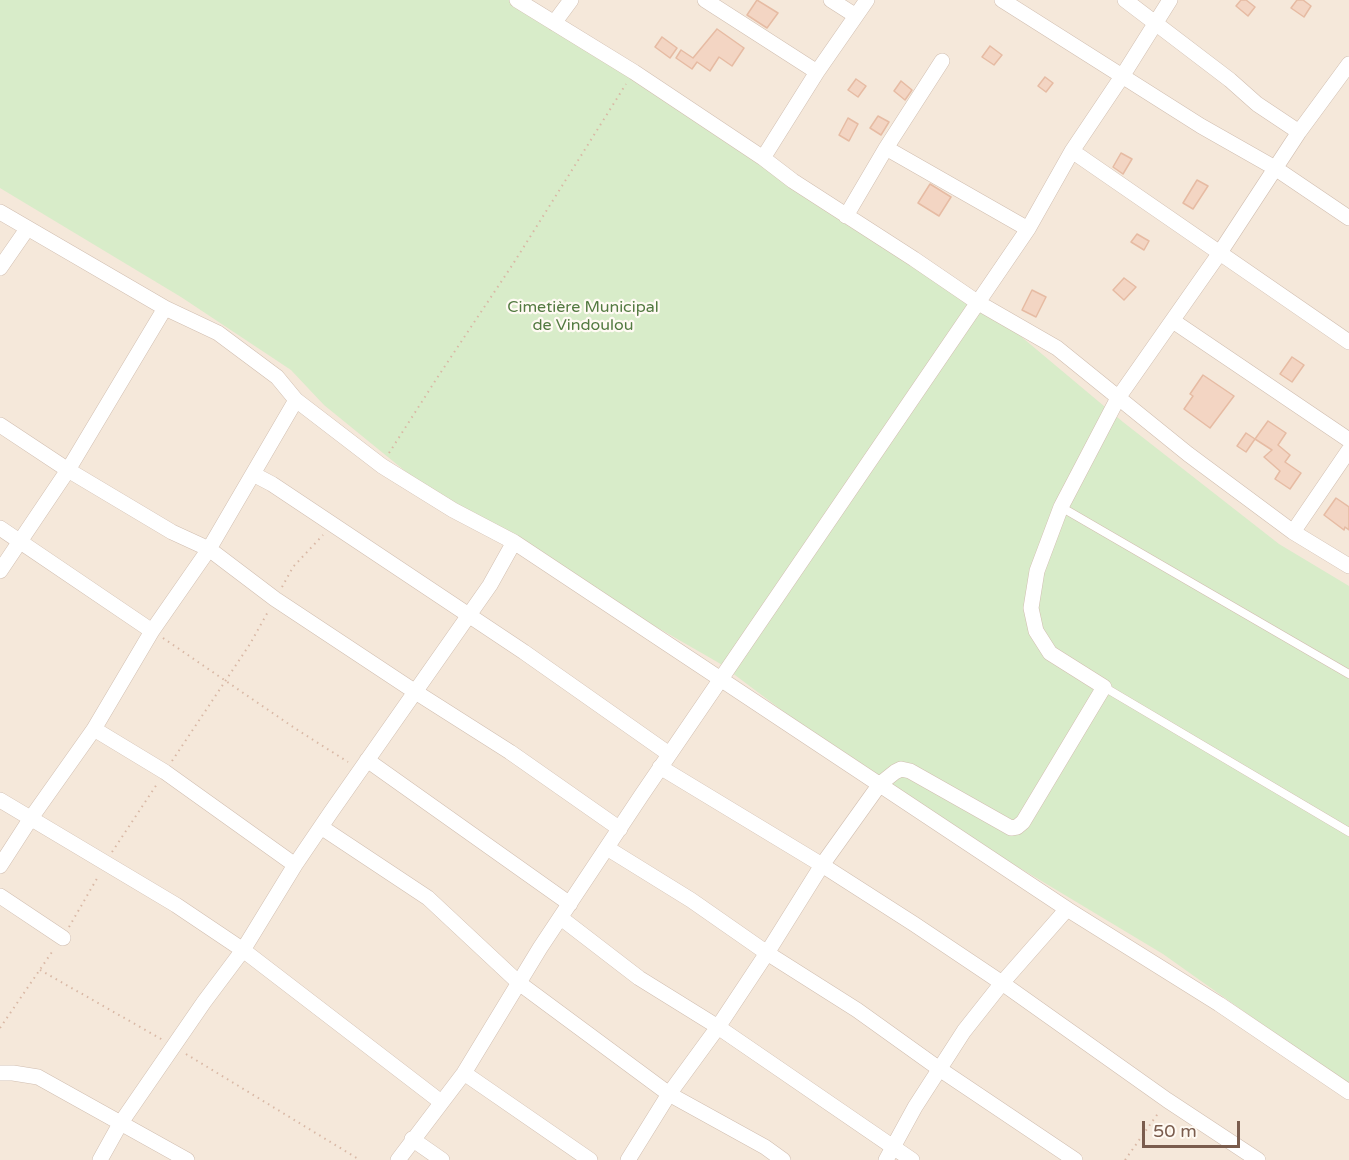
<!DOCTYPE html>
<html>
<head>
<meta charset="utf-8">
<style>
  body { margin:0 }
  #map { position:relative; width:1349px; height:1160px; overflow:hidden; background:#fdf6ec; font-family:"Varela Round",sans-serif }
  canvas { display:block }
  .scale { position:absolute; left:1142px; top:1121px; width:98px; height:27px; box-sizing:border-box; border:3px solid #7a5c4d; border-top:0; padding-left:8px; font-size:18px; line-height:21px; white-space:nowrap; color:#7a5c4d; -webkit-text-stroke:4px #fffaf3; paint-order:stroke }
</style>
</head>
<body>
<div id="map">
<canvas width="1349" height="1160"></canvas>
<div class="scale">50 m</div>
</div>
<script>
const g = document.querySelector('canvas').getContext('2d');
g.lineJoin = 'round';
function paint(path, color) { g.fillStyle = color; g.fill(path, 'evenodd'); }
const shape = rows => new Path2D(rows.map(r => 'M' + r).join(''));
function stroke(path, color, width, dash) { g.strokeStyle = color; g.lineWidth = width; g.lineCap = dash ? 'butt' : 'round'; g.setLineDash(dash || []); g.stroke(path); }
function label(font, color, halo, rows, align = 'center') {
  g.font = font + ' "Varela Round",sans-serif'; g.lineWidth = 4.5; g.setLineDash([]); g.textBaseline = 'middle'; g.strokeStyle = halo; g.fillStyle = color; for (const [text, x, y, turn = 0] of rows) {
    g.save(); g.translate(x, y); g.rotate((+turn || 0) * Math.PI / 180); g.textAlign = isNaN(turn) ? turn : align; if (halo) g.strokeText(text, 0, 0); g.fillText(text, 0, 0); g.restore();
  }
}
paint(shape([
  [0,0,1349,0,1349,1160,0,1160]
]), '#f5e8da');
paint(shape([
  [0,0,515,0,987,308,1123,422,1279,544,1349,586,1349,1086,1163,954,880,784,719,663,453,510,324,405,291,370,181,297,0,188]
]), '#d8ecc9');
const building = shape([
  [757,0,778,13,767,28,747,15,757,0],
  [1241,0,1246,0,1255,7,1248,16,1236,6,1241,0],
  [1297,0,1303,0,1311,6,1304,17,1291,8,1297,0],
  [717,29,744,48,732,66,719,57,710,71,697,62,692,69,676,58,681,50,693,58,717,29],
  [662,37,677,48,670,58,655,47,662,37],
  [990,46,1002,55,994,65,982,57,990,46],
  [1045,77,1053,83,1046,92,1038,86,1045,77],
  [856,79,866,86,858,97,848,90,856,79],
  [901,81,912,90,905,100,894,91,901,81],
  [878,116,889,122,881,135,870,128,878,116],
  [848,118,858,124,849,141,839,135,848,118],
  [1121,153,1132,159,1123,174,1113,167,1121,153],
  [1197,180,1208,186,1193,209,1183,203,1197,180],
  [930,184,951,197,939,216,918,203,930,184],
  [1137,234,1149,241,1144,250,1131,242,1137,234],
  [1124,278,1136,287,1124,300,1113,290,1124,278],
  [1032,290,1046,297,1036,317,1022,310,1032,290],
  [1292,357,1304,365,1292,382,1280,374,1292,357],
  [1203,375,1234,396,1210,428,1184,409,1193,396,1190,394,1203,375],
  [1268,421,1286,433,1278,445,1290,455,1285,462,1301,473,1290,489,1275,479,1280,471,1264,457,1272,450,1255,439,1268,421],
  [1246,433,1255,439,1246,452,1237,446,1246,433],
  [1336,498,1349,507,1349,530,1345,527,1344,530,1324,515,1336,498]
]);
paint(building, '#f3d5c3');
stroke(building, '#e6bba3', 1.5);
const lane = shape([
  [1061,507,1349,674],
  [1104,687,1349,832]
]);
const street = shape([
  [517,0,634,72,763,158,793,181,914,259,977,302,1057,348,1188,454,1293,532,1349,566],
  [705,0,817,72],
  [831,0,856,16],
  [1002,0,1201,126,1275,168,1349,218],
  [1125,0,1230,80,1257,104,1299,132],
  [554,23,571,0],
  [886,148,1028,229],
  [1072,151,1349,342],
  [763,158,817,72,867,0],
  [0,212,165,308,218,333,277,377,296,400,382,466,453,510,514,542,1067,909,1219,1004,1349,1092],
  [846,216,886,148,942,61],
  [0,268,27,229],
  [1173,321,1349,440],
  [0,425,68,470,172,532,209,549,275,599,414,691,510,752,620,829],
  [253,474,272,484,524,652,669,754],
  [0,528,152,631],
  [1293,532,1349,450],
  [0,571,68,470,165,308],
  [94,729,165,772,295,865],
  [367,760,570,904],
  [660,767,822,865,914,924,1002,983,1167,1100,1258,1160],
  [0,800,176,905,243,950,441,1102],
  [321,827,428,898,519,983,669,1094,765,1147,783,1160],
  [607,848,691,900,767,953,857,1010,938,1068,1075,1160],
  [0,866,31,818,94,729,152,631,209,549,296,400],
  [0,896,63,938],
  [561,918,639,978,718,1027,912,1160],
  [0,1073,13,1073,38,1077,187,1160],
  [464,1073,590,1160],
  [412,1139,442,1160],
  [100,1160,120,1124,204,1002,243,950,295,865,331,812,490,585,514,542],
  [398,1160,464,1073,540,948,641,796,1028,229,1072,151,1123,75,1170,0],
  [628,1160,669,1094,718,1027,767,953,822,865,880,784,895,772,901,769,910,771,1011,828,1017,827,1023,822,1104,687,1050,653,1036,631,1031,608,1037,571,1061,507,1118,398,1219,254,1299,132,1349,64],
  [886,1160,915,1107,964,1031,1002,983,1067,909]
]);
stroke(lane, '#d1beb0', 9);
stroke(street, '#d1beb0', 16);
stroke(shape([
  [389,453,439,375,513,264,626,84],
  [282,587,293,567,323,535],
  [163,638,296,729,348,762],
  [172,761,250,644,269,610],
  [112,852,157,784],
  [69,927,99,875],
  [40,970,163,1040],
  [0,1028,54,949],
  [186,1054,360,1160],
  [1125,1160,1159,1112]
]), '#d9b8a5', 2, [1.5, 4.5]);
stroke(lane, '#fff', 8);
stroke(street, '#fff', 15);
label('16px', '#537a41', '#fffaf3', [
  ["Cimetière Municipal",583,308],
  ["de Vindoulou",583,326]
]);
</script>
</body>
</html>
